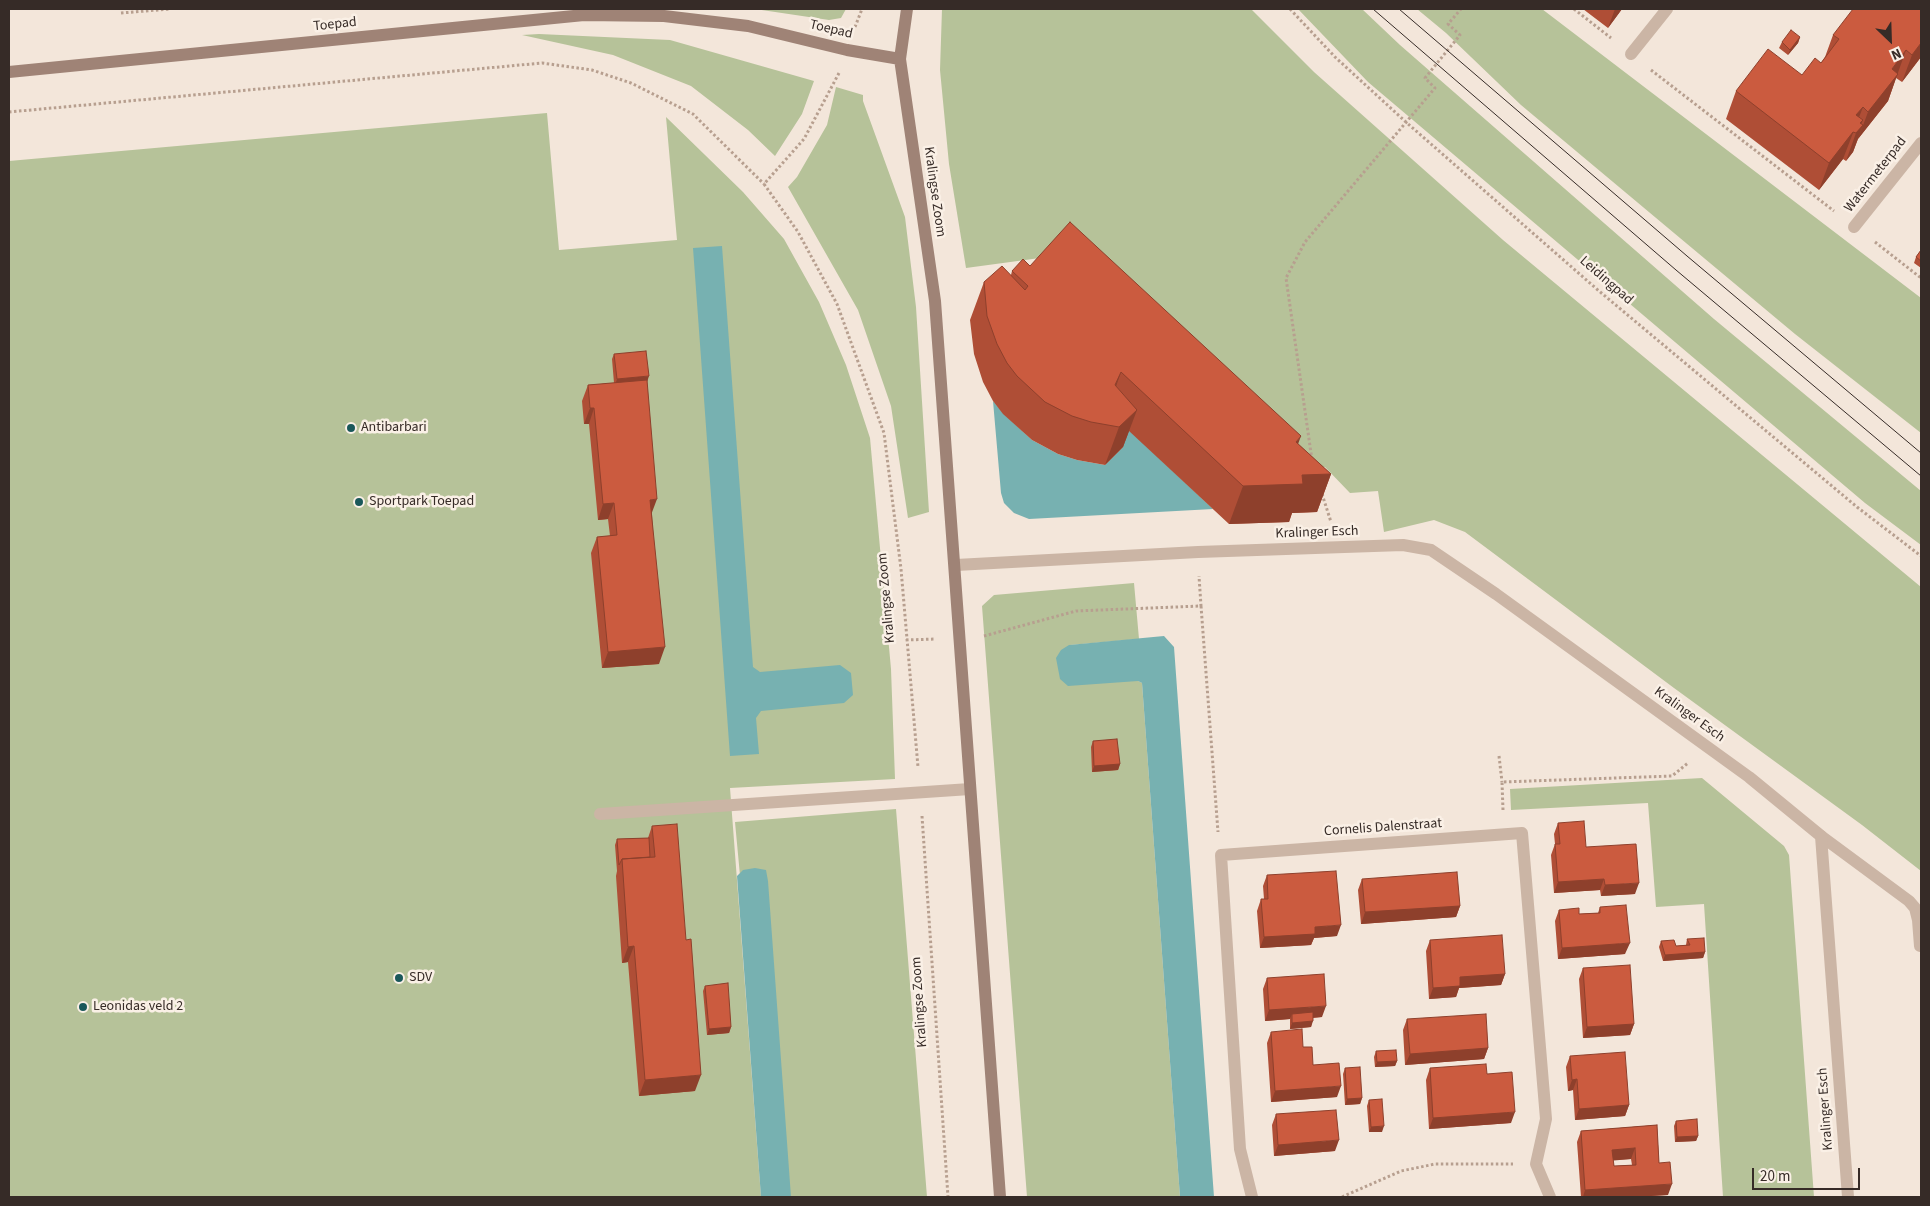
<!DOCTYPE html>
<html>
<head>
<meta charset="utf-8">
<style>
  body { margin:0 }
  #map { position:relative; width:1930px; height:1206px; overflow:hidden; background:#f3e6da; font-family:"Source Sans 3",sans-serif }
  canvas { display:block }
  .frame { position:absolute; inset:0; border:10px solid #362b27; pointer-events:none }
  .north { position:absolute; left:1865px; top:15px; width:50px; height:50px; -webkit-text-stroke:4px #faf0e6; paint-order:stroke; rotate:156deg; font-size:14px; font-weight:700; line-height:20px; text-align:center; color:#362b27 }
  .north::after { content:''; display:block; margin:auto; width:18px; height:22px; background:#362b27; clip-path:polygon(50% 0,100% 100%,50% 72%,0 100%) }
  .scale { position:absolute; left:1752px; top:1168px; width:108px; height:22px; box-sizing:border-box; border:2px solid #362b27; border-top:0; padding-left:6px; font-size:15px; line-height:18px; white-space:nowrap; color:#362b27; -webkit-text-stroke:4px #faf0e6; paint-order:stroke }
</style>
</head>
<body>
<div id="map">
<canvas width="1930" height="1206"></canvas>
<div class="frame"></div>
<div class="north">N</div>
<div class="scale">20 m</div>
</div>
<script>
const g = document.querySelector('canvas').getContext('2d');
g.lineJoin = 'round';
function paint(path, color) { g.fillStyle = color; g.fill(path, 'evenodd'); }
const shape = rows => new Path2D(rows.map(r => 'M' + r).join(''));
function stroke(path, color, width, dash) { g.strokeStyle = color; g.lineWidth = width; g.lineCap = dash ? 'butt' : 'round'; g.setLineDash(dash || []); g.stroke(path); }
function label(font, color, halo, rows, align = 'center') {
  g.font = font + ' "Source Sans 3",sans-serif'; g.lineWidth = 5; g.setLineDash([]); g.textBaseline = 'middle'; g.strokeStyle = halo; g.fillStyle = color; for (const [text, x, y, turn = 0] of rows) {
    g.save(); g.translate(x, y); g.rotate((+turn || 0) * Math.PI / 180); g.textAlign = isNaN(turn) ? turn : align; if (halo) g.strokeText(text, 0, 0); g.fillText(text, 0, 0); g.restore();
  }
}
paint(shape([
  [755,9,846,9,841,18,829,20],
  [942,9,1251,9,1314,72,1503,240,1921,587,1921,871,1862,825,1674,688,1465,532,1434,520,1384,532,1378,491,1350,493,1325,467,1300,467,1062,255,966,268,949,164,940,70],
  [1298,9,1362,9,1400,45,1714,319,1921,491,1921,545,1865,503,1368,82],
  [1417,9,1542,9,1921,298,1921,433,1795,334,1674,233,1521,105,1446,33],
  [539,34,670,40,814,81,802,114,775,156,748,130,691,86,613,55,522,35],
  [836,87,863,95,863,101,905,217,916,307,929,512,908,518,891,406,858,310,788,187,797,177,827,125],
  [547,113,559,250,677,240,666,117,743,192,784,239,819,302,846,365,870,438,891,669,895,779,730,788,761,1197,9,1197,9,161],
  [1134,583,1139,639,1070,645,1142,683,1180,1197,1027,1197,982,606,994,595],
  [1702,778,1784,846,1789,855,1814,1197,1723,1197,1704,904,1656,907,1648,803,1511,810,1510,789],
  [896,809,927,1197,770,1197,735,822]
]), '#b6c299');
paint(shape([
  [722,246,753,667,760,672,840,665,851,673,853,695,844,703,761,711,756,718,759,754,730,756,693,248],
  [993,401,1004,414,1032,440,1058,454,1077,460,1105,465,1123,447,1108,410,1213,509,1029,519,1014,513,1004,503,1001,493],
  [1164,636,1174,647,1214,1197,1180,1197,1142,683,1138,681,1068,686,1060,679,1056,658,1061,650,1069,645],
  [755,868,766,870,768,881,791,1197,761,1197,737,876,743,870]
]), '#77b1b1');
stroke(shape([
  [1290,9,1335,57,1407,123,1599,291,1857,507,1921,556],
  [1574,9,1611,38],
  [121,13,170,9],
  [855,27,862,9],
  [1651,70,1834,211],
  [839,73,804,139,764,184,798,232,837,304,884,433,901,569,918,767],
  [9,112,542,63,592,70,631,83,693,114,764,184],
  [1875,242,1921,278],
  [1312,460,1286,278,1305,242,1435,88,1425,78,1460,35,1448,24,1461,9],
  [1322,494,1331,522],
  [1201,606,1218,832],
  [984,636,1076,611,1201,606,1199,576],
  [906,640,935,639],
  [1499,756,1502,782],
  [1503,810,1502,782,1672,776,1688,763],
  [922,816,948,1197],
  [1342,1197,1401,1171,1435,1164,1513,1164]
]), '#b79f8f', 3, [2.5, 2.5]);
stroke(shape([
  [600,814,970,789],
  [1821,836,1909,901,1915,908,1918,920,1920,946]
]), '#cbb5a5', 12);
stroke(shape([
  [1631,54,1667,9],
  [1854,227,1921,143],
  [956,565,1198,552,1403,545,1431,550,1496,594,1749,777,1821,836,1848,1197],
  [1252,1197,1240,1149,1221,855,1522,833,1546,1119,1536,1164,1550,1197]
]), '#cbb5a5', 12);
stroke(shape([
  [907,9,900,59,935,301,1000,1197],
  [9,72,584,15,664,16,748,26,847,50,900,59]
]), '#9f8376', 12);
stroke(shape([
  [1373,9,1676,270,1921,476],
  [1399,9,1687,256,1921,453]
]), '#362b27', 1);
paint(shape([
  [1583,9,1622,9,1608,28],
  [1921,9,1921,57,1902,82,1896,78,1888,101,1858,139,1853,152,1846,161,1843,159,1819,190,1726,119,1736,91,1802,75,1821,63,1825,57,1833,35],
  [1800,37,1798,43,1788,55,1779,48,1782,42],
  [1921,250,1921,268,1914,263,1916,257],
  [1030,266,1298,444,1331,474,1317,512,1292,513,1289,522,1229,524,1129,431,1123,447,1105,465,1077,460,1058,454,1032,440,1003,414,993,401,983,382,974,354,970,320,984,282,1011,275,1012,271],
  [614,354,647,380,652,514,659,664,602,668,591,553,597,537,610,536,608,519,598,520,589,424,584,424,582,401,588,385,614,383,612,359],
  [1093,741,1120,764,1118,770,1092,772,1091,747],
  [1558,823,1586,847,1635,894,1601,896,1600,890,1554,893,1551,855,1555,844,1554,834],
  [652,826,695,1091,639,1096,628,962,622,963,616,876,617,871,615,845,617,839,648,838],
  [1267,875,1337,936,1314,938,1311,945,1260,948,1257,911,1261,899,1264,899,1263,886],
  [1362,879,1460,906,1456,917,1361,924,1358,890],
  [1600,907,1625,954,1558,959,1555,921,1559,910,1579,914,1598,913],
  [1687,939,1705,952,1703,958,1663,961,1659,947,1661,941,1676,946,1686,945],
  [1430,940,1505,974,1501,985,1459,988,1456,997,1429,999,1426,951],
  [1583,968,1634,1024,1630,1035,1583,1038,1579,979],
  [1267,978,1322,1017,1313,1018,1311,1027,1290,1029,1290,1019,1265,1021,1263,989],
  [705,986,731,1027,729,1033,707,1035,703,991],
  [1407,1019,1488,1048,1484,1059,1405,1065,1403,1030],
  [1271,1032,1303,1047,1313,1065,1337,1097,1271,1102,1267,1043],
  [1376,1051,1397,1061,1395,1066,1375,1067,1374,1057],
  [1570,1056,1629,1105,1625,1116,1575,1120,1573,1090,1568,1091,1566,1067],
  [1345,1068,1362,1098,1360,1104,1345,1105,1343,1074],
  [1430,1068,1487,1074,1511,1123,1429,1129,1426,1080],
  [1369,1100,1382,1132,1369,1132,1367,1106],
  [1276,1114,1335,1151,1274,1156,1272,1125],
  [1676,1121,1698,1136,1696,1141,1675,1142,1674,1126],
  [1657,1125,1659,1163,1668,1195,1633,1197,1581,1197,1577,1142,1581,1131],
  [1631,1159,1632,1165,1614,1166,1613,1160]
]), '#af4e36');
paint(shape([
  [1615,9,1622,9,1608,28],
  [1800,37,1798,43,1788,55,1790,50],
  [1921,43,1921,57,1902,82,1912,55],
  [1906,50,1888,101,1858,139,1868,112,1892,69],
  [1863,107,1843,159,1819,190,1829,163,1856,115],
  [1863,120,1859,129,1863,125,1853,152,1846,161,1856,133,1860,123],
  [1121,372,1108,410,1115,385],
  [649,376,647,382,615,385,617,379],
  [590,408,594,408,589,424,584,424],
  [1137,410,1123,447,1105,465,1119,427],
  [1301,436,1287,474,1296,442],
  [1331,474,1317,512,1292,513,1289,522,1229,524,1243,486,1302,475],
  [657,499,651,515,650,500],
  [614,503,608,519,598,520,603,504],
  [665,647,659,664,602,668,608,652],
  [1120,764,1118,770,1092,772,1094,766],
  [1604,879,1600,890,1554,893,1558,882],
  [1639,883,1635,894,1601,896,1605,885],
  [1460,906,1456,917,1361,924,1365,912],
  [1341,925,1337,936,1314,938,1311,945,1260,948,1264,937,1315,927],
  [1630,943,1625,954,1558,959,1562,948],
  [634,946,628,962,622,963,628,947],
  [1705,952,1703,958,1663,961,1665,955],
  [1505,974,1501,985,1459,988,1456,997,1429,999,1433,988,1460,977],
  [1326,1006,1322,1017,1292,1019,1292,1014,1290,1019,1265,1021,1269,1010],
  [1313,1021,1311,1027,1290,1029,1292,1023],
  [1634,1024,1630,1035,1583,1038,1587,1027],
  [731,1027,729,1033,707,1035,709,1029],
  [1488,1048,1484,1059,1405,1065,1410,1054],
  [1397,1061,1395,1066,1375,1067,1377,1062],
  [701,1075,695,1091,639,1096,645,1080],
  [1577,1079,1573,1090,1568,1091,1572,1080],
  [1341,1086,1337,1097,1271,1102,1275,1091],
  [1362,1098,1360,1104,1345,1105,1347,1099],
  [1629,1105,1625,1116,1575,1120,1579,1109],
  [1515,1112,1511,1123,1429,1129,1433,1118],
  [1384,1126,1382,1132,1369,1132,1371,1127],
  [1698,1136,1696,1141,1675,1142,1677,1137],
  [1339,1140,1335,1151,1274,1156,1278,1145],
  [1635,1148,1631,1159,1608,1161,1612,1150],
  [1672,1184,1668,1195,1633,1197,1583,1197,1585,1190]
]), '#8e402c');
const building = shape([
  [1853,9,1921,9,1921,43,1912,55,1906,50,1892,69,1898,74,1868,112,1863,107,1856,115,1863,120,1860,123,1863,125,1856,133,1853,132,1829,163,1736,91,1768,49,1802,75,1815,58,1821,63,1839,39,1833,35,1853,9],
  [1791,30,1800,37,1790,50,1782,42,1791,30],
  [1070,222,1301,436,1296,442,1331,474,1302,475,1303,484,1243,486,1121,372,1115,385,1137,410,1119,427,1091,422,1072,416,1045,402,1017,376,1007,363,997,344,987,316,984,282,1002,266,1025,290,1028,286,1012,271,1023,259,1030,266,1070,222],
  [1921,250,1921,261,1916,257,1921,250],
  [646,351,649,376,617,379,614,354,646,351],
  [647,380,657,499,650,500,665,647,608,652,597,537,617,535,614,503,603,504,594,408,590,408,588,385,647,380],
  [1117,739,1120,764,1094,766,1093,741,1117,739],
  [1584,821,1586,847,1636,844,1639,883,1605,885,1604,879,1558,882,1555,844,1560,844,1558,823,1584,821],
  [677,824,686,940,691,939,701,1075,645,1080,634,946,628,947,622,859,655,857,652,826,677,824],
  [649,838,650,857,622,859,619,865,617,839,649,838],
  [1336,871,1341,925,1315,927,1315,934,1264,937,1261,899,1268,899,1267,875,1336,871],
  [1457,872,1460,906,1365,912,1362,879,1457,872],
  [1626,905,1630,943,1562,948,1559,910,1579,908,1579,914,1600,913,1600,907,1626,905],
  [1502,935,1505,974,1460,977,1460,986,1433,988,1430,940,1502,935],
  [1704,938,1705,952,1665,955,1661,941,1674,940,1676,946,1690,945,1687,939,1704,938],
  [1630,965,1634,1024,1587,1027,1583,968,1630,965],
  [1324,974,1326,1006,1269,1010,1267,978,1324,974],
  [728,983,731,1027,709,1029,705,986,728,983],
  [1313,1012,1313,1021,1292,1023,1292,1014,1313,1012],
  [1486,1014,1488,1048,1410,1054,1407,1019,1486,1014],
  [1302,1029,1303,1047,1312,1047,1313,1065,1339,1063,1341,1086,1275,1091,1271,1032,1302,1029],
  [1396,1050,1397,1061,1377,1062,1376,1051,1396,1050],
  [1625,1052,1629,1105,1579,1109,1577,1079,1572,1080,1570,1056,1625,1052],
  [1486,1064,1487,1074,1512,1072,1515,1112,1433,1118,1430,1068,1486,1064],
  [1360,1067,1362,1098,1347,1099,1345,1068,1360,1067],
  [1382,1099,1384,1126,1371,1127,1369,1100,1382,1099],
  [1336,1110,1339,1140,1278,1145,1276,1114,1336,1110],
  [1697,1119,1698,1136,1677,1137,1676,1121,1697,1119],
  [1657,1125,1659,1163,1670,1162,1672,1184,1585,1190,1581,1131,1657,1125],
  [1635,1148,1636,1165,1614,1166,1612,1150,1635,1148]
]);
paint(building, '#cb5b3f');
stroke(building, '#8e402c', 1);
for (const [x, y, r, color] of [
  [351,428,5,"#1a585a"],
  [359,502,5,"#1a585a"],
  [399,978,5,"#1a585a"],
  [83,1007,5,"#1a585a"]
]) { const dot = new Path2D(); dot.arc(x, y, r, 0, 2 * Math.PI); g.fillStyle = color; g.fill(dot); stroke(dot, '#faf0e6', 2); }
label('14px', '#362b27', '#faf0e6', [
  ["Toepad",335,25,-6],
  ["Toepad",831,30,13],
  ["Watermeterpad",1876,175,-52],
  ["Kralingse Zoom",934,192,82],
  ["Leidingpad",1606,281,41],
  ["Kralinger Esch",1317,533,-2],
  ["Kralingse Zoom",887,598,-95],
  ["Kralinger Esch",1689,715,36],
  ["Cornelis Dalenstraat",1383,828,-4],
  ["Kralingse Zoom",920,1002,-94],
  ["Kralinger Esch",1826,1109,-94]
]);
label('14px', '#362b27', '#faf0e6', [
  ["Antibarbari",361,428],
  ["Sportpark Toepad",369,502],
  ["SDV",409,978],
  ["Leonidas veld 2",93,1007]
], 'left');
</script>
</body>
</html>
